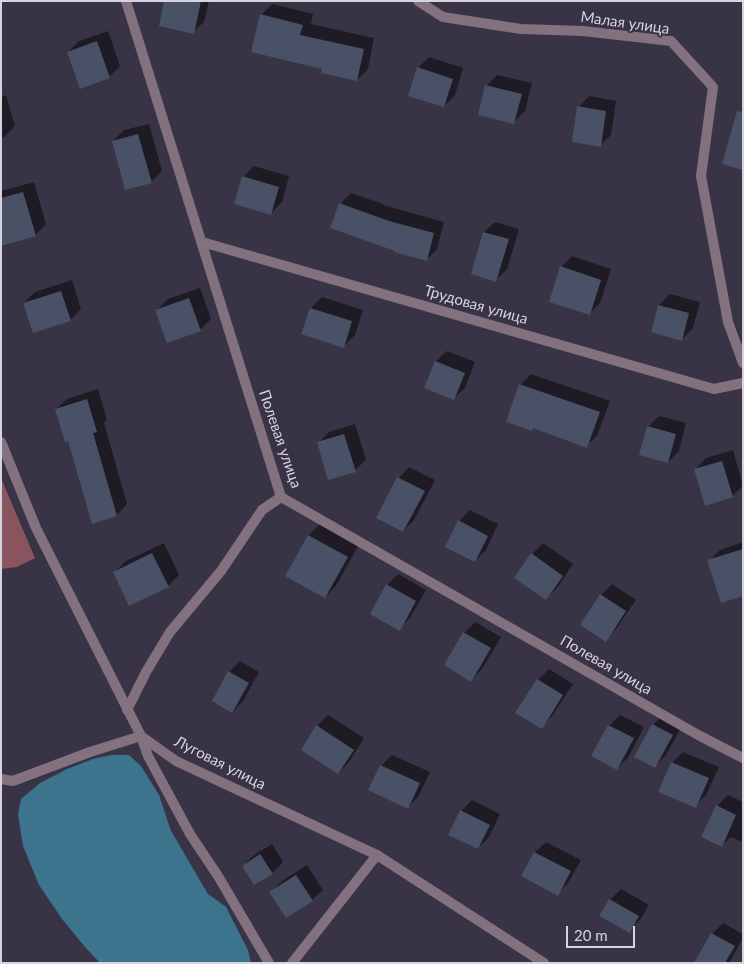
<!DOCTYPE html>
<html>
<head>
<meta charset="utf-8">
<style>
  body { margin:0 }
  #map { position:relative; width:744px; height:964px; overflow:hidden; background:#393346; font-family:Lato,sans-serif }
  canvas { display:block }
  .frame { position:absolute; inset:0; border:2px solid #d7d4e0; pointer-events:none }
  .scale { position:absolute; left:566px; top:926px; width:69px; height:22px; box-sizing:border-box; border:2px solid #d7d4e0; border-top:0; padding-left:6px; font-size:15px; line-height:18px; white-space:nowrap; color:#d7d4e0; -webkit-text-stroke:4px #393346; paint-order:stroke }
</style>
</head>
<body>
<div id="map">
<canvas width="744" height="964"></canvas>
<div class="frame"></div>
<div class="scale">20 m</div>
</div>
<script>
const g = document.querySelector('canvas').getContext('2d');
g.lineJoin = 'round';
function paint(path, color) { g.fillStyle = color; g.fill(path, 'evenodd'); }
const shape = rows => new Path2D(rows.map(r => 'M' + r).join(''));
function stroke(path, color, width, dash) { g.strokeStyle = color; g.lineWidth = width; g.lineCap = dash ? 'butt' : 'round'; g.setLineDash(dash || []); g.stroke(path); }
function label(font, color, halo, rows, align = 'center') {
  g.font = font + ' Lato,sans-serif'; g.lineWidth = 4; g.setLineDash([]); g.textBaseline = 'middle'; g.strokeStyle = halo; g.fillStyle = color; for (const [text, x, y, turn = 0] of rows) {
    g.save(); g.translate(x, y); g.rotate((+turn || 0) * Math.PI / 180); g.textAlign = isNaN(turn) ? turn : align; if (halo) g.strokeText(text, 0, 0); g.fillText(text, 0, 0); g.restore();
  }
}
paint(shape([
  [1,478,35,558,17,567,1,569]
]), '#88545d');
paint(shape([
  [111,755,129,755,141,766,159,795,171,831,208,894,226,907,248,950,251,963,100,963,85,947,62,919,39,885,23,846,18,814,21,799,40,783,67,769,93,759]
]), '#3c738d');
paint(shape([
  [165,1,209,1,204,22,193,32],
  [272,4,313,14,311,24,374,38,368,69,357,80,324,68,261,15],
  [108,31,120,66,109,77,68,52,79,41],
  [429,57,463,68,455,95,444,106,418,68],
  [497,75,532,83,525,111,514,122,486,86],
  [6,95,15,126,4,137,1,138,1,97],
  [589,96,616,101,611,135,600,145,579,107],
  [149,124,162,171,151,182,113,141,124,130],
  [254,166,289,176,282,202,271,213,243,177],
  [34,182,46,224,35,235,1,243,1,191],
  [351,193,383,204,383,205,444,222,437,249,426,260,340,204],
  [495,222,519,229,507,269,496,280,484,232],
  [572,256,611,269,600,303,589,314,561,267],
  [72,280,81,309,70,320,24,303,35,292],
  [200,288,211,319,200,330,157,310,168,299],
  [670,294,700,302,693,328,682,339,652,331,659,305],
  [322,297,363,310,355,335,344,346,311,308],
  [447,351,475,362,465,388,454,398,426,387,436,361],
  [531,374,610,401,597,436,586,446,534,427,532,429,520,385],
  [98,389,107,420,104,423,127,504,117,515,69,439,56,409,67,399],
  [659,416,686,423,679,451,668,462,648,427],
  [355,424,366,460,355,470,318,443,329,432],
  [733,450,743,486,732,496,695,469,706,458],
  [409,467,435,480,414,520,403,531,378,518,399,478],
  [470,510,498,524,486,550,475,561,459,521],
  [320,524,358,546,336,586,325,597,287,575,309,535],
  [743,542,743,595,709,561,720,550],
  [164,543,179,575,168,586,115,572,126,561],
  [543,543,573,564,557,588,546,598,532,554],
  [398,574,426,590,410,618,399,629,387,585],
  [612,584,636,600,616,629,605,640,582,624,601,595],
  [475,622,501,637,482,669,471,680,464,633],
  [240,661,259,672,243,701,232,712,229,672],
  [549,669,573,684,552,716,541,727,538,680],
  [664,714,683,724,666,755,655,766,653,725],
  [328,715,364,738,349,762,338,773,317,726],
  [620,715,644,727,628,758,617,768,609,726],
  [683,752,719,767,706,795,695,806,672,763],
  [392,755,430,772,418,797,408,807,381,766],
  [728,795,743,802,743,842,731,837,722,845,717,806],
  [472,800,500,814,489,837,478,848,461,811],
  [546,842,581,860,568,883,557,894,523,876,535,852],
  [272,844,283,862,272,873,243,866,254,855],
  [307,865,323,890,312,900,271,892,282,881],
  [621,889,649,905,640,920,629,931,610,900],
  [723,923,743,934,743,938,729,963,696,963,712,934]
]), '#0007');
paint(shape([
  [164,1,201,1,194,34,159,26],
  [260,14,303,25,300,35,364,49,357,81,321,73,322,69,251,52],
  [97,41,110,78,80,89,67,52],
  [417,67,453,79,444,107,408,96],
  [485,85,522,94,514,124,478,115],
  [577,106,606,111,601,147,572,142],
  [737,111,743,112,743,170,722,164],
  [138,134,152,183,125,190,112,141],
  [242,176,279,187,271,215,234,204],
  [23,192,36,236,1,246,1,198],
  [339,203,389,221,434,233,427,261,394,252,395,251,330,228],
  [483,232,509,239,496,282,471,274],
  [560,266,601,280,590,315,549,302],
  [61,291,71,321,33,333,23,303],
  [189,298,201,331,167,343,155,310],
  [658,305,689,313,682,341,651,332],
  [310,308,352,321,344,348,301,334],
  [435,361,465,373,454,400,424,388],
  [519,384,600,412,587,448,533,428,532,431,506,422],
  [87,399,97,432,93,433,117,516,92,524,68,441,65,442,55,409],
  [647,426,676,434,668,463,639,455],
  [344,434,356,472,328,480,317,442],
  [722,461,733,497,705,506,694,469],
  [397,477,425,491,403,532,376,518],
  [458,520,488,536,475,562,445,547],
  [308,535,348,557,325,598,285,576],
  [743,549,743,596,721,603,707,560],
  [152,553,169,587,129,606,113,572],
  [531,553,563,576,546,600,514,578],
  [386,584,416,601,400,631,370,614],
  [600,594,626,611,606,642,580,625],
  [463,632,491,648,471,682,444,665],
  [228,671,249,683,232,713,212,701],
  [537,679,563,695,542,729,515,713],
  [652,724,673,735,655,768,634,757],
  [316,725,354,750,338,774,301,750],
  [608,725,634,738,617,770,591,756],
  [671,762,709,778,696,808,658,792],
  [380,765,420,783,408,809,368,790],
  [716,805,736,815,722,847,701,837],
  [460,810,490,825,478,849,448,835],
  [534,852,571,871,558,896,521,876],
  [260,854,273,874,254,885,242,866],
  [296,875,313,901,286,918,269,892],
  [609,899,639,916,630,933,599,916],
  [711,933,735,946,725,963,694,963]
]), '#485165');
stroke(shape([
  [127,710,146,672,170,632,221,571,262,510,281,497],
  [141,736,148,756,190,834,218,876,269,963],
  [292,963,377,855]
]), '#847180', 10);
stroke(shape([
  [126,1,281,497,700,736,743,758],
  [418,1,443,17,521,29,583,31,671,41,713,87,701,176,728,322,743,363],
  [202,242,714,389,743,383],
  [1,442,36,528,141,736,176,761,377,855,544,963],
  [1,779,13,781,90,752,141,736]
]), '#847180', 10);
label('15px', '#d7d4e0', '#393346', [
  ["Малая улица",625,23,8],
  ["Трудовая улица",476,305,16],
  ["Полевая улица",280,439,71],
  ["Полевая улица",606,665,30],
  ["Луговая улица",220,763,27]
]);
</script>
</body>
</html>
